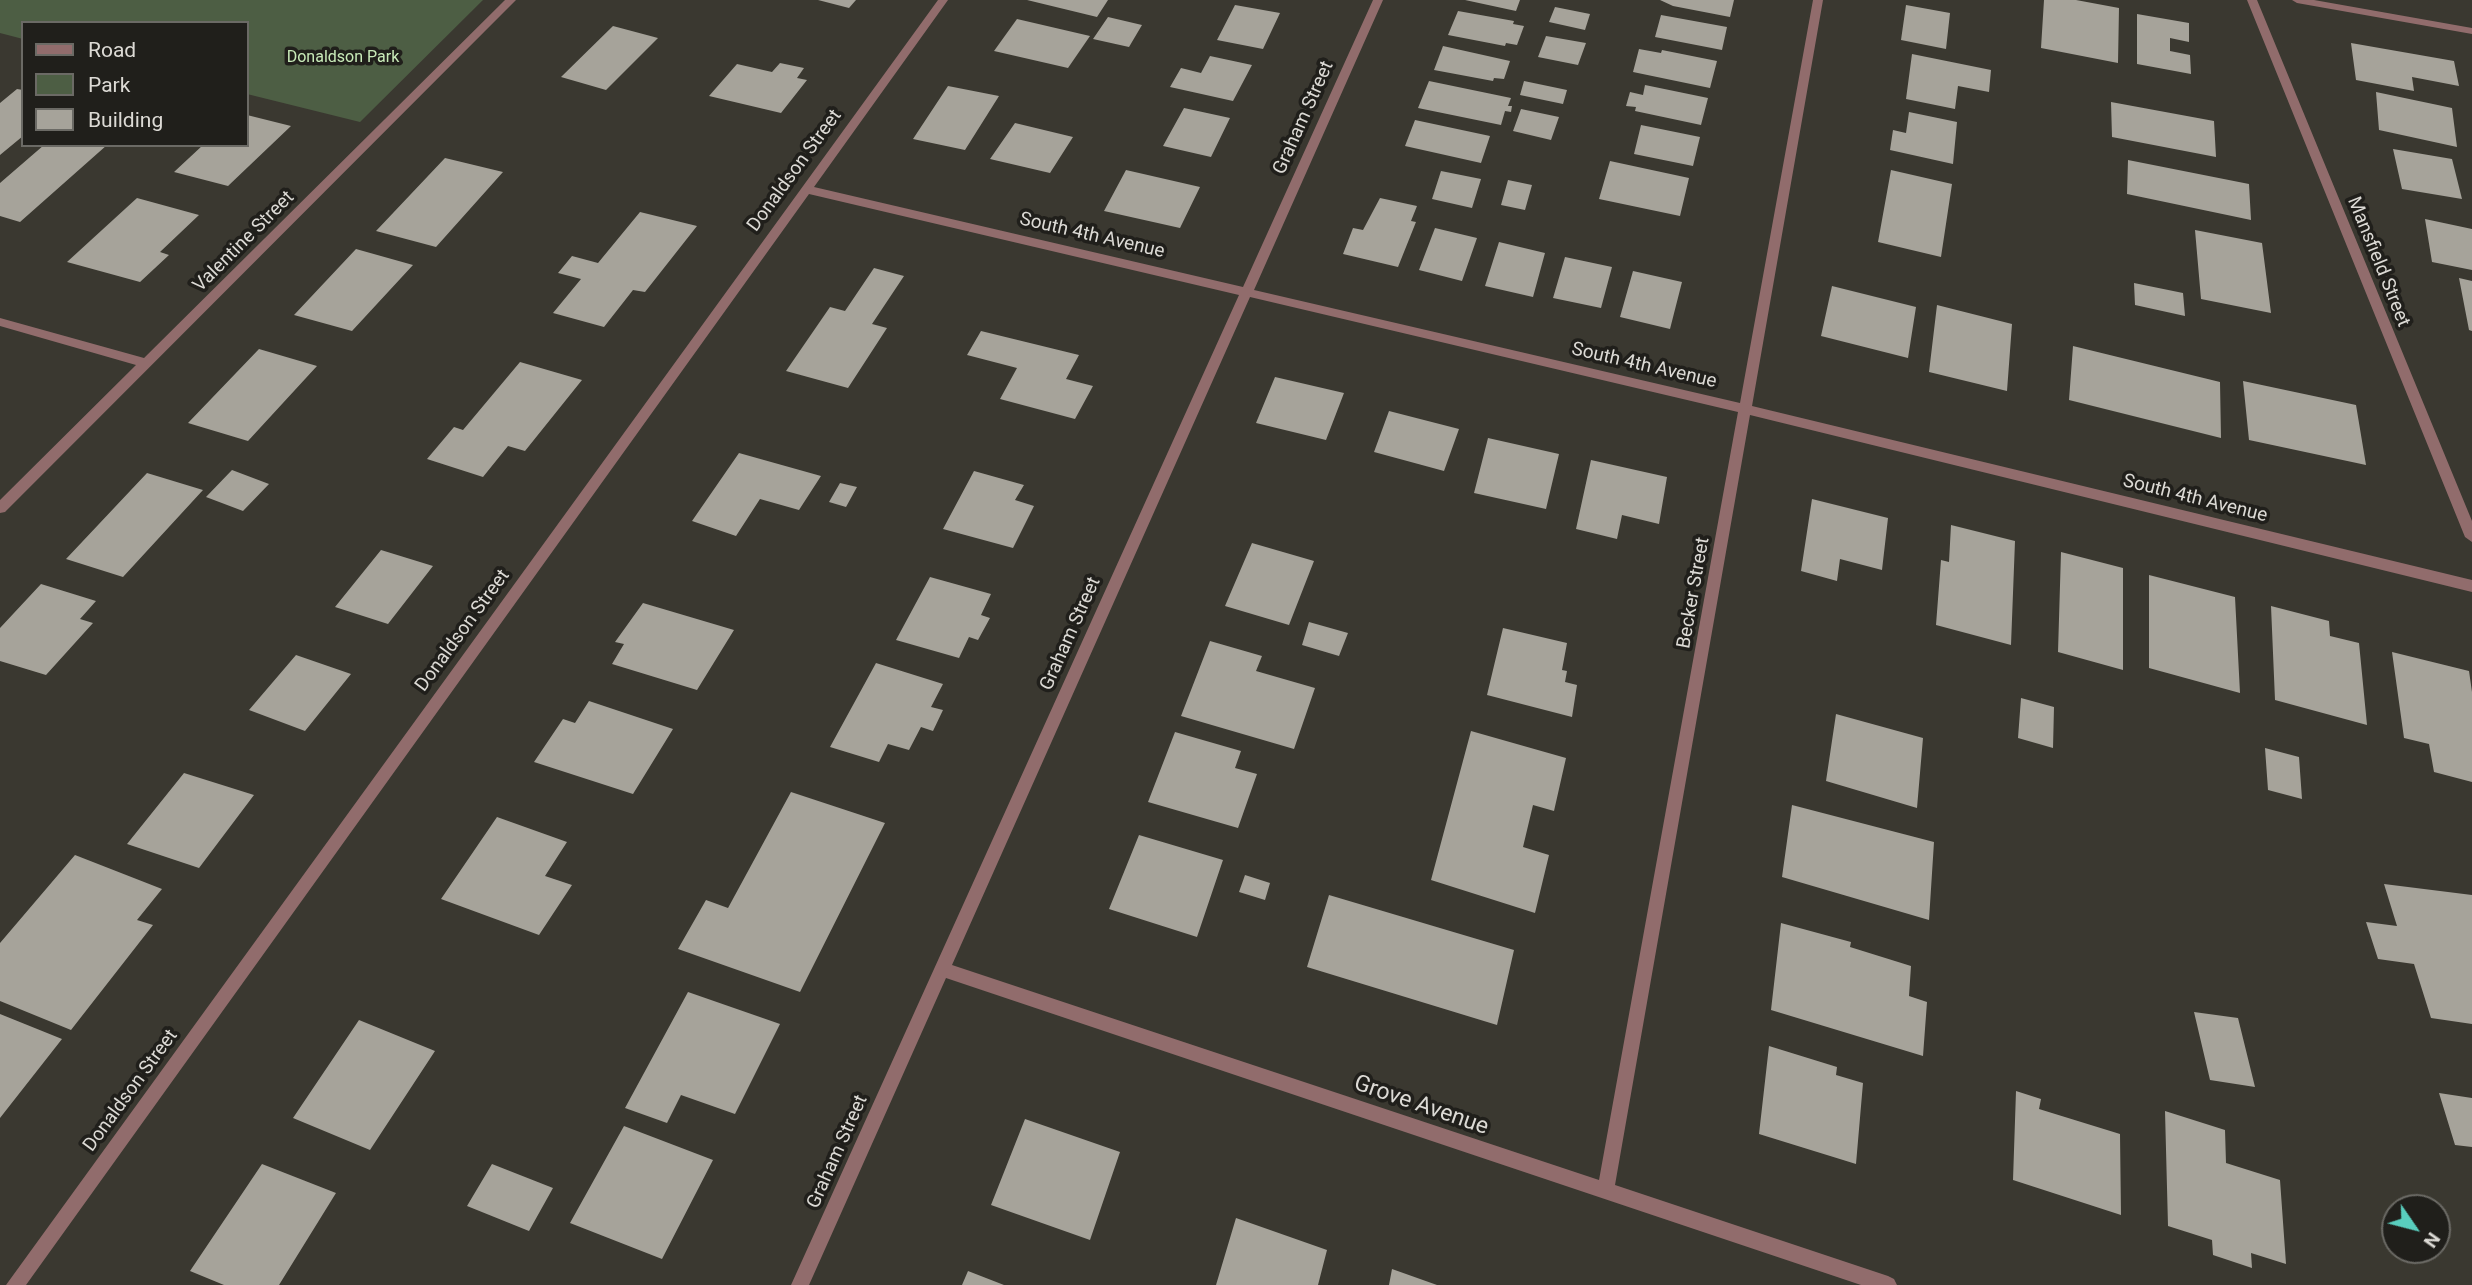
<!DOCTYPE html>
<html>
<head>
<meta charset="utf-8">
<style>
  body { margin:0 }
  #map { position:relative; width:2472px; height:1285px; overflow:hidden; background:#3a3830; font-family:Roboto,sans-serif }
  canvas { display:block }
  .legend { position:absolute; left:21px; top:21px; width:228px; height:126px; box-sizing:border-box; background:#201f1b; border:2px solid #6b6a65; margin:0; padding:9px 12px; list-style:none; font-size:21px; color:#dcdad5 }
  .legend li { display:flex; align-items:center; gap:14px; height:35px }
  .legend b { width:35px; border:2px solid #6b6a65 }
  .north { position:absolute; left:2381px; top:1194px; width:70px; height:70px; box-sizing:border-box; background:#201f1b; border:2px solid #6b6a65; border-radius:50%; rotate:125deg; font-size:19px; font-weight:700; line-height:28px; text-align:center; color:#dcdad5 }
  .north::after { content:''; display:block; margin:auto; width:24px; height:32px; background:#59cebe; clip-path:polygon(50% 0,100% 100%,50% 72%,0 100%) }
</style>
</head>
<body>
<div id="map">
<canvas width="2472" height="1285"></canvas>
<ul class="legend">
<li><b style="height:9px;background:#916c6c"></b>Road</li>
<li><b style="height:19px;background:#4d5e44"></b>Park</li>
<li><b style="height:19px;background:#a6a39a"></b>Building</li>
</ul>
<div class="north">N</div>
</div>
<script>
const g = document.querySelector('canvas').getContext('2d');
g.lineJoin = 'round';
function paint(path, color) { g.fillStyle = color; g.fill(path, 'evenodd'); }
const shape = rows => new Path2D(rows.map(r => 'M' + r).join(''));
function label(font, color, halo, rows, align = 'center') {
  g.font = font + ' Roboto,sans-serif'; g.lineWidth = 7; g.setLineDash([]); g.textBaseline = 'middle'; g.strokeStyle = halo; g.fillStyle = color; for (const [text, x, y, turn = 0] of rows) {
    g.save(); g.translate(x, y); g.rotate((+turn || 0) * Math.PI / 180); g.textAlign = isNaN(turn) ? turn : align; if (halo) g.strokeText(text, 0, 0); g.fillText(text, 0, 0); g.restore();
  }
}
paint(shape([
  [0,0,483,0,360,122,247,94,247,23,23,23,23,39,0,33]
]), '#4d5e44');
paint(shape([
  [818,0,856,0,849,8],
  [1027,0,1108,0,1097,17],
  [1465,0,1520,0,1516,11],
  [1660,0,1734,0,1730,17,1673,6],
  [2044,0,2076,0,2119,8,2118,63,2041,48],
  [1235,5,1280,13,1263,49,1217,40],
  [1906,5,1950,13,1946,49,1901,40],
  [1555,7,1590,14,1585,30,1549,22],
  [1458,11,1514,21,1513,24,1524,26,1517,45,1506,43,1505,46,1448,35],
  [2137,14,2189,23,2189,42,2170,38,2170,51,2190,55,2191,74,2137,64],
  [1661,15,1727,27,1722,50,1655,37],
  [1108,17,1142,25,1129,47,1093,39],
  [1017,19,1090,36,1068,68,994,51],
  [613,26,658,38,606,90,561,77],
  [1546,36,1586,43,1578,65,1538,57],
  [2351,43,2454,61,2459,86,2412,77,2414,91,2356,80],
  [1443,46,1510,61,1504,79,1494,78,1493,81,1434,70],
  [1639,49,1661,53,1662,50,1717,61,1710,88,1633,72],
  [1912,54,1991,70,1989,92,1958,86,1955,109,1906,99],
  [1210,56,1252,65,1233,101,1170,87,1181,68,1201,73],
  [780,63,804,68,797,78,807,80,781,113,709,96,737,64,772,72],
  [1429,81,1511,98,1508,106,1512,106,1511,112,1505,111,1501,125,1418,108],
  [1524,81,1567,90,1563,104,1520,95],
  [1645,85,1708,98,1701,125,1635,111,1636,107,1626,106,1630,92,1643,95],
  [948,86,999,96,965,150,913,139],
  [17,89,23,90,23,136,0,155,0,103],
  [2376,92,2452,108,2457,147,2379,130],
  [2111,102,2214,121,2216,157,2112,137],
  [1184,108,1230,118,1211,157,1163,146],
  [1521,109,1559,117,1551,140,1513,131],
  [1909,112,1957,122,1953,164,1890,150,1893,130,1906,133],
  [247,115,291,126,228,186,174,172,203,145,247,145],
  [1415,120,1490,136,1481,163,1405,146],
  [1015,123,1073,137,1050,173,990,159],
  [1641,125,1700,137,1693,166,1634,154],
  [44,145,107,145,20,222,0,216,0,183],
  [2393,149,2452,159,2462,199,2402,189],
  [445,158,503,172,436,247,376,231],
  [2128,160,2249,184,2251,220,2127,194],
  [1610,161,1689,178,1680,216,1599,199],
  [1126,170,1200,187,1180,228,1104,211],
  [1891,170,1952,184,1941,257,1878,242],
  [1441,171,1481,179,1472,208,1432,199],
  [1508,180,1532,185,1525,210,1501,205],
  [137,198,199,215,160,252,169,255,140,282,67,262],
  [1380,198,1417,206,1411,221,1416,222,1398,267,1343,254,1353,228,1363,230],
  [640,212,697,226,645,292,633,290,604,327,553,313,581,279,558,273,572,256,598,263],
  [2425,219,2472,229,2472,270,2432,262],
  [1435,228,1477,238,1462,281,1419,270],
  [2195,230,2262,243,2271,313,2201,299],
  [1499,242,1545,253,1533,297,1485,286],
  [356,249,413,265,352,331,294,315],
  [1565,257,1612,267,1601,308,1553,298],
  [874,268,904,276,872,324,887,328,848,388,786,371,830,307,845,311],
  [1633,271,1682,282,1670,329,1620,317],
  [2459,278,2472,281,2472,331,2469,330],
  [2134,283,2183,293,2185,316,2135,305],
  [1832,286,1916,307,1908,358,1821,336],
  [1937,305,2012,324,2007,391,1929,372],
  [981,331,1079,355,1066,379,1093,386,1075,419,1000,399,1017,368,967,355],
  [2073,346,2220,382,2221,438,2069,400],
  [259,349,317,366,248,441,188,423],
  [520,362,582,380,525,451,508,446,483,477,427,459,454,427,463,430],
  [1275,377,1344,393,1326,440,1256,423],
  [2243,381,2356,405,2366,465,2249,440],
  [1389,411,1459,429,1444,471,1374,452],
  [1488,438,1559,454,1546,509,1474,493],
  [739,453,821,476,799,510,760,499,736,536,692,521],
  [1591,460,1667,477,1659,524,1622,515,1617,539,1576,529],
  [232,470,269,484,243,511,206,497],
  [974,471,1024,485,1015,500,1034,506,1013,548,943,529],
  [147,473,203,490,123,577,66,559],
  [840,483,857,487,846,507,829,502],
  [1812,499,1888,518,1882,570,1840,559,1837,581,1801,571],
  [1951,525,2015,541,2011,645,1936,625,1941,560,1949,562],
  [1252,543,1314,561,1289,625,1225,606],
  [381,550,433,566,388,624,335,607],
  [2061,552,2123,568,2123,670,2058,652],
  [2149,575,2235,597,2240,693,2149,668],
  [930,577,991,594,981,615,990,618,978,640,969,637,959,658,896,640],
  [41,584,96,601,80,619,93,623,46,675,0,661,0,628],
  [643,603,734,630,697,690,612,664,624,644,615,642],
  [2271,606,2329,621,2330,636,2359,643,2367,725,2275,700],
  [1309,622,1348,633,1339,656,1302,645],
  [1503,628,1567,643,1562,670,1567,671,1565,682,1577,685,1572,717,1487,695],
  [1210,641,1262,656,1256,671,1315,688,1294,749,1181,716],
  [2392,652,2469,671,2472,692,2472,782,2434,772,2429,744,2404,738],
  [296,655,351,674,305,731,249,710],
  [876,663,943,684,931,707,943,710,933,731,921,727,909,750,888,744,879,762,830,747],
  [2021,698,2054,707,2053,748,2018,738],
  [589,701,673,729,633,794,534,762,563,719,575,723],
  [1836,714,1923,738,1917,808,1826,781],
  [1471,731,1566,758,1554,811,1533,805,1523,847,1549,855,1535,913,1431,880],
  [1175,732,1241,751,1235,768,1257,774,1238,828,1148,802],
  [2265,748,2299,757,2302,799,2268,790],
  [184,773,254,795,199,868,127,844],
  [791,792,885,823,800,992,678,949,706,900,728,908],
  [1792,805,1934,842,1929,920,1782,877],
  [497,817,567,842,545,876,572,885,539,935,441,899],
  [1139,835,1223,860,1197,937,1109,909],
  [75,855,162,889,137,920,153,925,71,1030,0,1001,0,943],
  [1245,875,1270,883,1265,900,1239,892],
  [2384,884,2472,895,2472,1024,2431,1018,2414,964,2378,959,2366,922,2397,926],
  [1329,895,1514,950,1497,1025,1307,967],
  [1781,923,1851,942,1850,947,1911,966,1909,996,1927,1002,1923,1056,1771,1010],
  [688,992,780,1024,735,1114,681,1095,667,1123,625,1108],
  [2194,1012,2238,1018,2255,1087,2210,1080],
  [0,1014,62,1039,0,1118],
  [359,1020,435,1051,370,1150,293,1118],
  [1769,1046,1837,1067,1836,1075,1863,1083,1856,1164,1759,1134],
  [2016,1091,2041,1099,2039,1109,2120,1134,2121,1215,2013,1180],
  [2439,1093,2472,1098,2472,1147,2455,1145],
  [2165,1111,2225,1130,2226,1163,2280,1180,2286,1264,2251,1253,2252,1268,2213,1255,2212,1240,2168,1226],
  [1025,1119,1120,1152,1090,1240,991,1205],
  [624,1126,713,1160,662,1259,570,1223],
  [262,1164,336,1193,279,1285,224,1285,190,1271],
  [492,1164,553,1188,529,1231,467,1206],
  [1236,1218,1327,1250,1318,1285,1216,1285],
  [1392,1269,1437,1285,1389,1285],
  [968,1271,1004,1285,962,1285]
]), '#a6a39a');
paint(shape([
  [505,0,516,0,5,512,0,513,0,500,136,365,0,326,0,318,144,358,505,0],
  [938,0,948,0,814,187,1243,287,1373,0,1383,0,1254,290,1740,403,1813,0,1823,0,1752,406,2472,580,2472,592,1750,415,1615,1185,1888,1276,1894,1279,1897,1285,1861,1285,946,978,809,1285,791,1285,1239,295,809,194,26,1285,6,1285,938,0],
  [1250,297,1738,412,1599,1180,952,965,1250,297],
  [2247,0,2257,0,2472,521,2472,542,2465,537,2247,0],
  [2292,0,2314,0,2472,28,2472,34,2297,3,2292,0]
]), '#916c6c');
label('16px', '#c8eab8', '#201f1b', [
  ["Donaldson Park",343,58]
]);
label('19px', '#dcdad5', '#201f1b', [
  ["Graham Street",1304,118,-66],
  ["Donaldson Street",795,171,-54],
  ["South 4th Avenue",1092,236,13],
  ["Valentine Street",244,242,-45],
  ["Mansfield Street",2378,262,68],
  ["South 4th Avenue",1644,366,13],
  ["South 4th Avenue",2195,499,14],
  ["Becker Street",1694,593,-80],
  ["Donaldson Street",463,631,-54],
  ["Graham Street",1071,634,-66],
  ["Donaldson Street",131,1091,-54],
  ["Graham Street",838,1152,-66]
]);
label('23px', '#dcdad5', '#201f1b', [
  ["Grove Avenue",1421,1106,19]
]);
</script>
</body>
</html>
